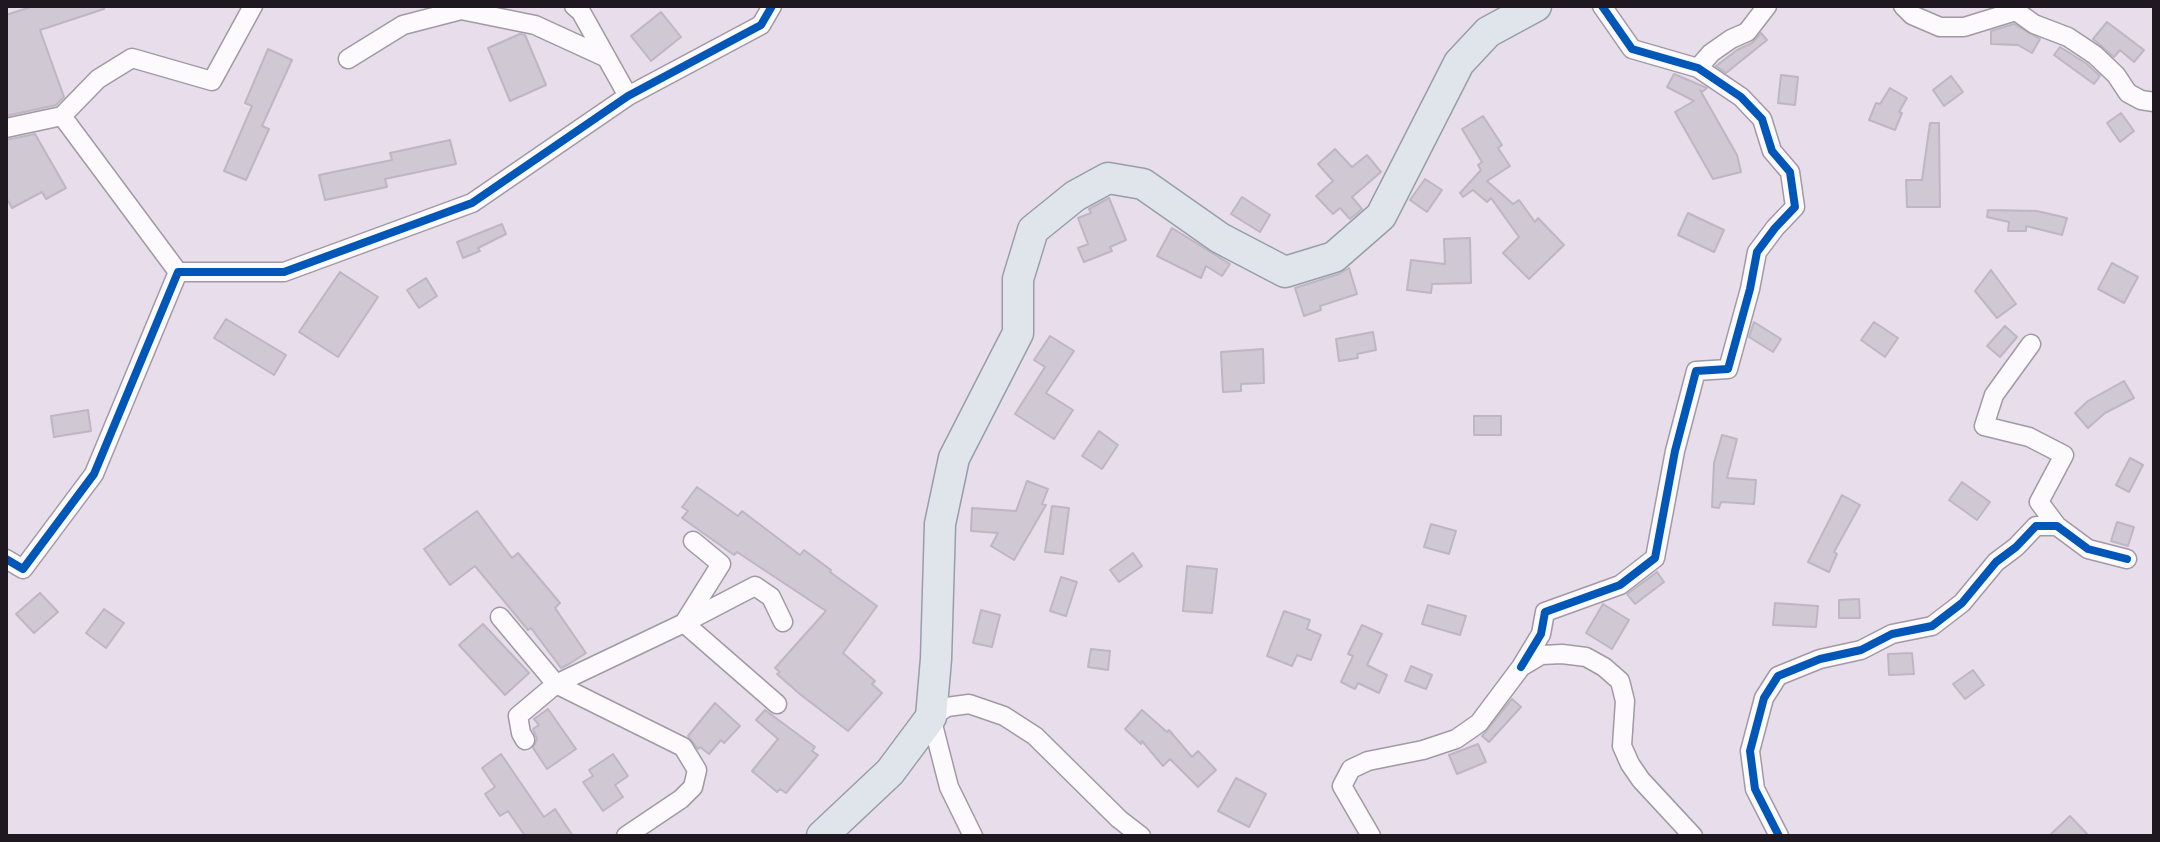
<!DOCTYPE html>
<html>
<head>
<meta charset="utf-8">
<style>
  body { margin:0 }
  #map { position:relative; width:2160px; height:842px; overflow:hidden; background:#e8ddeb; font-family:"Source Serif 4",serif }
  canvas { display:block }
  .frame { position:absolute; inset:0; border:8px solid #1f1821; pointer-events:none }
</style>
</head>
<body>
<div id="map">
<canvas width="2160" height="842"></canvas>
<div class="frame"></div>
</div>
<script>
const g = document.querySelector('canvas').getContext('2d');
g.lineJoin = 'round';
function paint(path, color) { g.fillStyle = color; g.fill(path, 'evenodd'); }
const shape = rows => new Path2D(rows.map(r => 'M' + r).join(''));
function stroke(path, color, width, dash) { g.strokeStyle = color; g.lineWidth = width; g.lineCap = dash ? 'butt' : 'round'; g.setLineDash(dash || []); g.stroke(path); }
const building = shape([
  [34,6,103,6,104,9,40,30,64,97,56,105,6,116,6,15,34,6],
  [661,12,681,37,651,61,631,36,661,12],
  [2107,22,2144,50,2134,62,2120,50,2114,57,2093,39,2107,22],
  [2014,24,2040,39,2032,53,2018,45,1991,44,1991,31,2014,24],
  [1761,33,1767,40,1726,73,1716,66,1737,50,1752,43,1761,33],
  [520,34,525,35,546,85,510,101,488,48,520,34],
  [2060,47,2087,64,2100,76,2094,84,2054,55,2060,47],
  [268,49,292,60,262,126,269,129,246,180,224,171,252,106,245,103,268,49],
  [1674,74,1707,88,1702,92,1700,90,1737,155,1741,172,1713,179,1675,112,1694,101,1667,87,1674,74],
  [1781,75,1798,77,1795,105,1778,103,1781,75],
  [1951,76,1963,92,1944,106,1933,90,1951,76],
  [1890,88,1907,98,1899,112,1902,113,1895,130,1869,120,1876,103,1880,104,1890,88],
  [2121,113,2134,131,2120,142,2107,123,2121,113],
  [1483,116,1502,145,1498,148,1510,166,1487,181,1513,204,1519,200,1535,222,1538,218,1564,245,1529,279,1503,253,1519,237,1491,198,1487,202,1473,190,1463,197,1460,193,1481,170,1478,165,1482,162,1462,129,1483,116],
  [1930,123,1939,123,1940,207,1907,207,1906,180,1922,180,1930,123],
  [35,134,66,188,46,199,42,192,12,208,6,197,6,140,35,134],
  [450,140,456,164,385,179,387,187,325,200,319,175,392,160,390,153,450,140],
  [1335,149,1352,167,1367,155,1381,172,1352,197,1362,209,1350,219,1340,208,1333,214,1316,196,1333,181,1318,164,1335,149],
  [1425,179,1442,190,1427,212,1410,200,1425,179],
  [1242,197,1270,215,1260,232,1231,214,1242,197],
  [1109,198,1126,240,1110,247,1112,251,1084,262,1078,248,1088,244,1078,218,1091,213,1089,209,1109,198],
  [1988,210,2037,211,2067,218,2062,235,2026,226,2026,231,2008,231,2009,222,1987,217,1988,210],
  [1688,213,1724,230,1714,252,1678,235,1688,213],
  [502,224,506,234,478,248,480,251,463,258,457,242,502,224],
  [1172,228,1230,264,1222,276,1206,266,1201,278,1157,256,1172,228],
  [1470,238,1471,283,1432,284,1431,293,1407,290,1411,260,1445,264,1444,239,1470,238],
  [2112,263,2138,277,2124,303,2098,289,2112,263],
  [1349,268,1357,294,1320,306,1321,310,1304,316,1295,288,1339,274,1349,268],
  [1991,270,2016,304,1997,318,1975,291,1991,270],
  [340,272,378,297,338,357,299,332,340,272],
  [426,278,437,296,419,308,407,290,426,278],
  [226,319,286,355,274,375,214,338,226,319],
  [1754,322,1781,339,1773,352,1749,337,1754,322],
  [1874,322,1898,338,1885,357,1861,340,1874,322],
  [2005,326,2017,337,2000,357,1987,346,2005,326],
  [1373,332,1376,350,1357,354,1358,358,1339,361,1336,339,1373,332],
  [1050,336,1074,351,1046,393,1073,410,1054,439,1015,414,1045,367,1034,360,1050,336],
  [1263,349,1264,383,1241,384,1241,391,1223,392,1221,352,1263,349],
  [2124,381,2134,398,2105,413,2088,428,2075,413,2088,401,2124,381],
  [88,410,91,431,54,437,51,416,88,410],
  [1474,416,1501,416,1501,435,1474,435,1474,416],
  [1099,431,1118,445,1102,469,1082,456,1099,431],
  [1722,435,1737,439,1727,478,1756,480,1754,504,1721,502,1719,508,1712,507,1714,463,1722,435],
  [2130,458,2143,465,2129,492,2116,485,2130,458],
  [1027,481,1048,489,1042,504,1046,505,1014,560,991,546,998,533,971,531,972,508,1016,511,1027,481],
  [1962,482,1990,502,1977,520,1949,500,1962,482],
  [697,487,738,516,742,511,800,555,804,550,831,570,830,572,877,606,843,653,875,681,872,684,882,693,848,731,801,695,777,674,780,672,775,668,826,611,737,552,734,555,682,518,688,511,682,507,697,487],
  [1842,495,1860,505,1834,552,1837,554,1829,572,1808,562,1842,495],
  [1052,506,1069,508,1063,554,1045,552,1052,506],
  [477,511,512,558,518,553,560,603,555,608,586,653,569,664,561,668,531,628,528,630,475,566,450,585,424,549,477,511],
  [2117,522,2134,527,2128,546,2111,541,2117,522],
  [1431,524,1456,531,1449,554,1424,547,1431,524],
  [1133,553,1142,566,1119,582,1110,570,1133,553],
  [1187,566,1217,569,1212,613,1183,611,1187,566],
  [1657,572,1664,582,1635,604,1627,594,1657,572],
  [1061,577,1077,582,1066,616,1050,611,1061,577],
  [40,593,58,612,34,633,16,614,40,593],
  [1859,599,1860,618,1839,618,1839,600,1859,599],
  [1775,603,1818,606,1816,627,1773,625,1775,603],
  [1603,604,1629,620,1612,649,1586,633,1603,604],
  [1428,605,1466,616,1460,635,1422,624,1428,605],
  [104,609,124,623,106,648,86,633,104,609],
  [981,610,1000,615,992,647,973,643,981,610],
  [1284,611,1310,620,1307,629,1321,635,1311,660,1297,655,1292,666,1267,656,1284,611],
  [483,624,529,673,505,695,459,645,483,624],
  [1362,625,1382,634,1367,665,1387,675,1379,693,1358,683,1355,689,1341,682,1353,656,1348,654,1362,625],
  [1091,649,1110,651,1108,670,1088,667,1091,649],
  [1912,653,1914,674,1889,675,1888,654,1912,653],
  [1411,666,1432,675,1426,689,1405,681,1411,666],
  [1973,670,1984,685,1965,699,1953,684,1973,670],
  [1512,699,1521,707,1489,742,1482,736,1512,699],
  [715,703,740,726,724,743,721,740,709,754,700,747,698,749,688,736,715,703],
  [548,709,576,749,547,769,533,748,537,739,533,729,539,725,534,719,548,709],
  [765,710,815,747,812,751,818,755,786,793,780,789,777,792,752,771,778,739,756,720,765,710],
  [1142,710,1167,732,1169,730,1192,757,1198,751,1216,770,1198,787,1170,759,1163,766,1142,741,1141,744,1125,729,1142,710],
  [1478,744,1486,762,1457,774,1449,755,1478,744],
  [501,754,544,817,555,809,573,836,525,836,508,811,500,816,485,794,495,787,482,768,501,754],
  [613,754,628,776,615,785,623,797,603,811,583,782,593,776,589,770,613,754],
  [1236,778,1266,794,1249,827,1218,811,1236,778],
  [2070,816,2089,836,2049,836,2070,816]
]);
paint(building, '#d0c8d3');
stroke(building, '#beb6c2', 2);
const minor = shape([
  [574,6,581,12,628,96],
  [1903,6,1912,15,1940,27,1964,27,2016,11,2034,24,2068,37,2095,55,2116,75,2128,93,2141,100,2154,102],
  [348,59,403,25,461,10,535,25,607,58],
  [1698,68,1711,53,1731,39,1747,32,1767,6],
  [6,128,62,116],
  [178,272,62,116,98,79,132,58,212,81,253,6],
  [2031,344,1994,395,1984,426,2029,437,2064,455,2039,502,2057,526],
  [693,541,721,564,684,623,755,586,771,597,783,622],
  [6,559,23,569,94,474,178,272,284,272,472,203,628,96,761,25,772,6],
  [500,617,556,684,684,623,777,704],
  [1521,667,1541,634,1545,612,1620,585,1655,558,1675,451,1696,371,1728,369,1750,289,1757,252,1775,228,1795,207,1790,172,1772,151,1762,119,1741,97,1698,68,1632,49,1602,6],
  [525,740,521,733,518,716,556,684,683,747,697,770,693,787,681,799,626,836],
  [973,836,949,787,931,717,947,707,969,704,1004,716,1035,736,1119,819,1141,836],
  [1371,836,1342,786,1351,769,1368,761,1423,750,1456,739,1479,723,1521,667,1541,655,1562,654,1586,657,1604,667,1620,681,1625,701,1622,746,1630,764,1641,780,1693,836],
  [1779,836,1755,789,1750,751,1764,698,1778,676,1820,659,1861,650,1892,634,1932,626,1962,603,1996,562,2016,547,2036,526,2057,526,2088,549,2127,559]
]);
const primary = shape([
  [822,836,890,772,931,717,936,659,940,524,954,458,1018,333,1018,279,1033,230,1075,196,1108,178,1143,184,1220,238,1285,272,1334,257,1381,216,1459,63,1488,32,1536,6]
]);
stroke(minor, '#a199a4', 21);
stroke(primary, '#969eac', 33);
stroke(minor, '#fcfafc', 18);
stroke(primary, '#dfe5ea', 30);
stroke(shape([
  [6,559,23,569,94,474,178,272,284,272,472,203,628,96,761,25,772,6],
  [1521,667,1541,634,1545,612,1620,585,1655,558,1675,451,1696,371,1728,369,1750,289,1757,252,1775,228,1795,207,1790,172,1772,151,1762,119,1741,97,1698,68,1632,49,1602,6],
  [1779,836,1755,789,1750,751,1764,698,1778,676,1820,659,1861,650,1892,634,1932,626,1962,603,1996,562,2016,547,2036,526,2057,526,2088,549,2127,559]
]), '#0057b8', 8);
</script>
</body>
</html>
